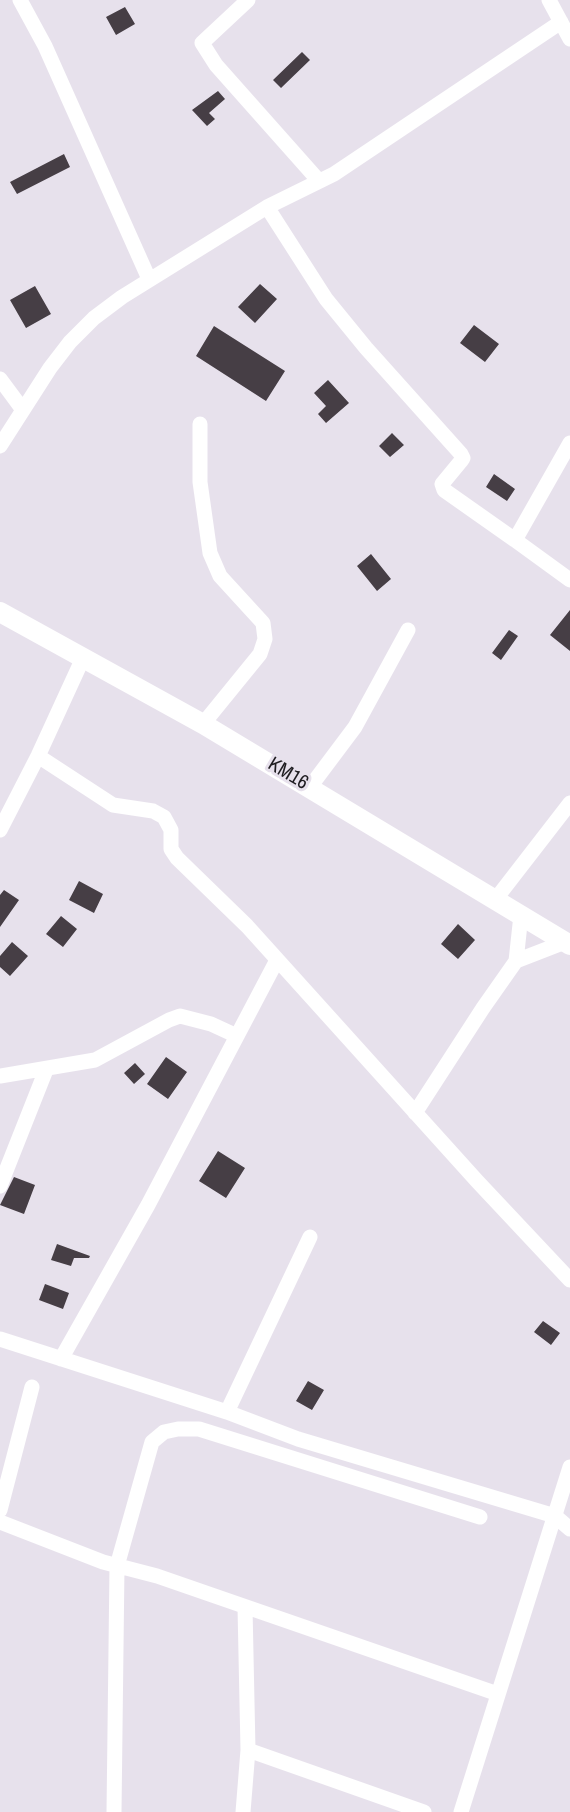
<!DOCTYPE html>
<html>
<head>
<meta charset="utf-8">
<style>
  body { margin:0 }
  canvas { display:block; background:#e7e1ec }
</style>
</head>
<body>
<canvas width="570" height="1812"></canvas>
<script>
const g = document.querySelector('canvas').getContext('2d');
g.lineJoin = 'round';
function paint(path, color) { g.fillStyle = color; g.fill(path, 'evenodd'); }
const shape = rows => new Path2D(rows.map(r => 'M' + r).join(''));
function stroke(path, color, width, dash) { g.strokeStyle = color; g.lineWidth = width; g.lineCap = dash ? 'butt' : 'round'; g.setLineDash(dash || []); g.stroke(path); }
function label(font, color, halo, rows, align = 'center') {
  g.font = font + ' "Archivo Narrow",sans-serif'; g.lineWidth = 6; g.setLineDash([]); g.textBaseline = 'middle'; g.strokeStyle = halo; g.fillStyle = color; for (const [text, x, y, turn = 0] of rows) {
    g.save(); g.translate(x, y); g.rotate((+turn || 0) * Math.PI / 180); g.textAlign = isNaN(turn) ? turn : align; if (halo) g.strokeText(text, 0, 0); g.fillText(text, 0, 0); g.restore();
  }
}
paint(shape([
  [125,7,135,24,116,35,106,17],
  [302,52,310,60,281,88,273,80],
  [218,91,225,99,209,113,215,119,207,126,192,110],
  [64,154,70,167,17,194,10,182],
  [260,284,277,299,255,323,238,307],
  [35,286,51,314,26,328,10,300],
  [474,325,499,344,485,362,460,343],
  [214,326,285,371,266,401,196,356],
  [328,380,349,403,326,423,318,414,326,406,314,393],
  [392,433,404,445,390,457,379,446],
  [494,474,515,489,507,501,486,487],
  [371,554,391,579,377,591,357,566],
  [570,610,570,651,550,635],
  [509,630,518,636,501,660,492,653],
  [79,881,103,894,94,913,69,900],
  [4,890,19,900,0,927,0,895],
  [61,916,77,929,63,947,46,934],
  [458,924,475,940,458,959,441,944],
  [12,942,28,956,10,976,0,967,0,956],
  [166,1057,187,1072,168,1099,147,1084],
  [135,1063,145,1074,134,1084,124,1073],
  [218,1151,245,1168,226,1198,199,1181],
  [14,1177,35,1185,24,1214,0,1205],
  [57,1244,90,1256,89,1258,74,1258,71,1266,51,1260],
  [45,1284,69,1293,63,1309,39,1300],
  [543,1321,560,1333,551,1345,534,1332],
  [308,1381,324,1390,312,1410,296,1401]
]), '#463e45');
stroke(shape([
  [20,0,45,46,149,279],
  [248,0,202,43,216,65,319,181],
  [549,0,570,39],
  [267,207,326,299,366,348,461,454,463,458,461,461,442,484,444,490,515,540],
  [0,379,23,410],
  [200,424,200,482,210,553,220,576,263,623,265,639,260,654,203,724],
  [570,443,515,540,570,580],
  [0,446,50,368,70,342,94,318,122,297,267,207,334,174,561,22],
  [38,756,113,805,153,811,164,817,171,830,171,849,177,858,247,926,477,1181,570,1280],
  [310,787,355,727,408,630],
  [0,830,38,756,83,658],
  [495,900,570,803],
  [516,961,565,942],
  [0,1076,95,1060,169,1020,180,1016,211,1024,237,1036],
  [415,1113,483,1008,516,961,521,915],
  [0,1186,46,1070],
  [0,1339,227,1412,298,1439,555,1516,570,1529],
  [61,1359,148,1205,277,960],
  [227,1412,310,1237],
  [0,1510,32,1387],
  [0,1522,103,1562,157,1576,498,1694],
  [248,1750,424,1812],
  [114,1812,117,1566,152,1442,164,1432,178,1429,199,1429,480,1517],
  [243,1812,248,1750,245,1607],
  [461,1812,570,1467]
]), '#fff', 15);
stroke(shape([
  [0,612,203,724,570,945]
]), '#fff', 20);
label('20px', '#1e1c20', '#e7e1ec', [
  ["KM16",288,774,31]
]);
</script>
</body>
</html>
